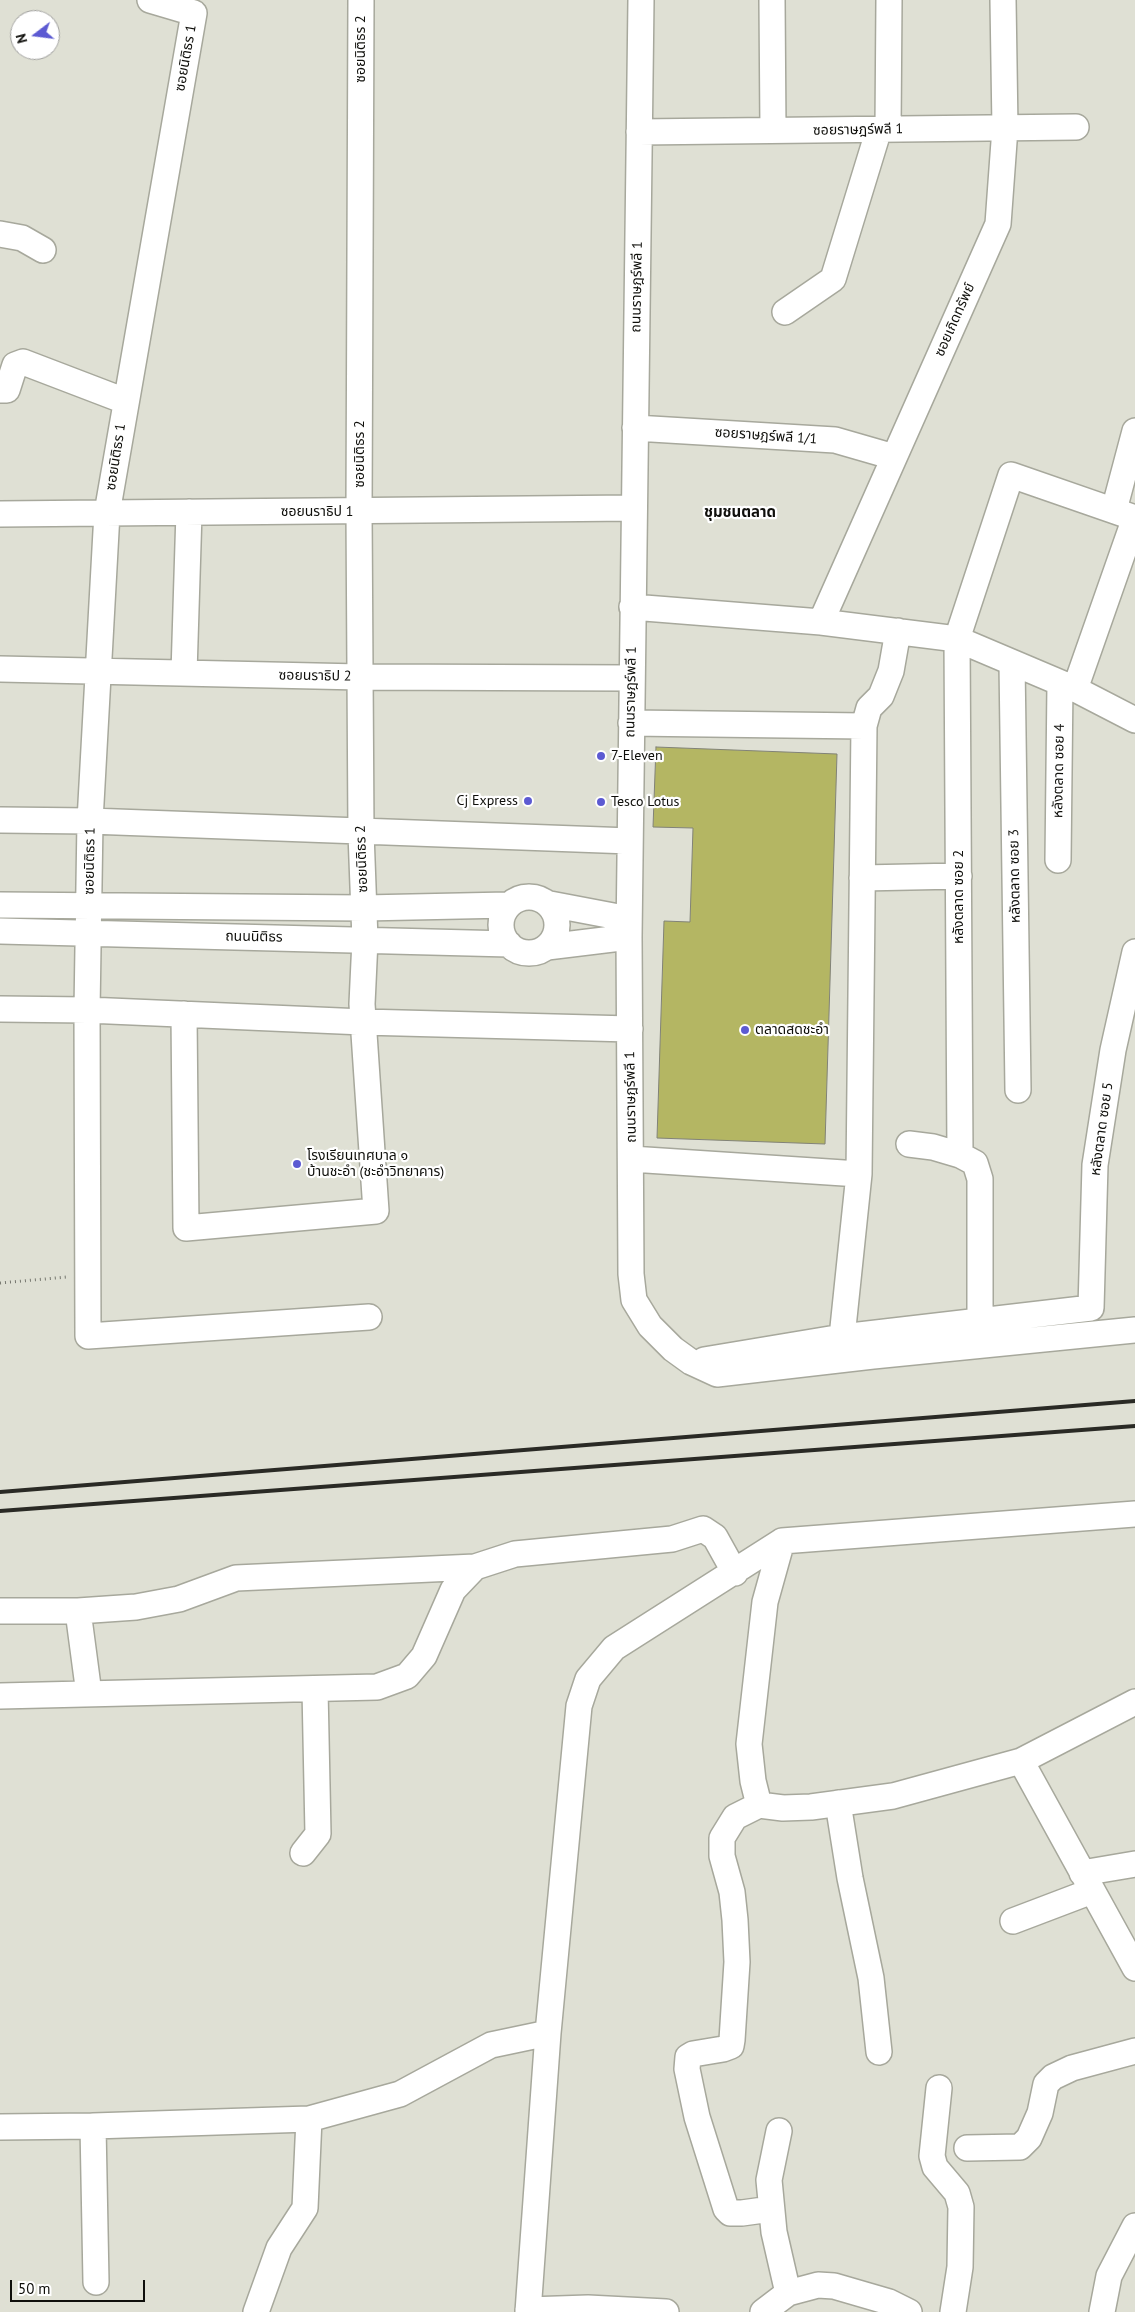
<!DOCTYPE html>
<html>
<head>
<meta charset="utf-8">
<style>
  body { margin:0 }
  #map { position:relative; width:1135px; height:2312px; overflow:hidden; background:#dfe0d4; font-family:"PT Sans",sans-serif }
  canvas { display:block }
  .north { position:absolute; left:10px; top:10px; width:50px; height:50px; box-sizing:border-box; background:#fff; border:1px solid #9f9f9d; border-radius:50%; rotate:255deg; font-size:14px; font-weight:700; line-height:20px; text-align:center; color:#0f0f0b }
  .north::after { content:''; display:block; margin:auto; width:18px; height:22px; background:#5c5ad2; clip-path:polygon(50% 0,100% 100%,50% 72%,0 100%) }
  .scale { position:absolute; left:10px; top:2280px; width:135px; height:22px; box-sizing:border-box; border:2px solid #0f0f0b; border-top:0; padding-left:6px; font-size:15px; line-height:18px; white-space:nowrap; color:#0f0f0b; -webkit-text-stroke:4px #fff; paint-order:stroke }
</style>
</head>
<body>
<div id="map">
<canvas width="1135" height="2312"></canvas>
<div class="north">N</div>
<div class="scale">50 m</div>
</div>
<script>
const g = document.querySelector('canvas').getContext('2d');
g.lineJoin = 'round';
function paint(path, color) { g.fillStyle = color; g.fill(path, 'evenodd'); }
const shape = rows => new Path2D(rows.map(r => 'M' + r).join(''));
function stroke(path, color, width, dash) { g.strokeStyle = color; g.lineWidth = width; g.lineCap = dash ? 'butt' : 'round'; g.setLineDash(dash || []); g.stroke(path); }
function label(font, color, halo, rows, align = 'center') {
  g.font = font + ' "PT Sans","Noto Sans Thai",sans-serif'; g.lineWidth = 4.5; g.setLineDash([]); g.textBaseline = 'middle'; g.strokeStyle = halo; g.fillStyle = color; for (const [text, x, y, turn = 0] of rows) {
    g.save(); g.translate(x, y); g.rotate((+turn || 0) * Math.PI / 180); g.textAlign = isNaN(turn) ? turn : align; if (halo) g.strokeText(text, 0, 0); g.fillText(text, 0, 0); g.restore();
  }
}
const building = shape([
  [656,747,837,754,825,1144,657,1138,664,921,690,922,693,828,653,827,656,747]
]);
paint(building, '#b4b663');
stroke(building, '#818277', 1);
const minor = shape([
  [150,0,194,13,107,513,90,821,87,1010,88,1336,369,1317],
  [641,0,629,937,631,1274,634,1300,650,1326,673,1349,691,1362,717,1374,873,1356,1135,1330],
  [772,0,773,130],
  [888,129,889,0],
  [639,132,1076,127],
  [0,234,22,238,43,250],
  [785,312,833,279,879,129],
  [0,390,7,390,15,365,23,362,125,401],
  [635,428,835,440,894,457],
  [1114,510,1135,431],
  [0,514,633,508],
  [632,607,821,622,957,639,1075,689,1135,720],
  [821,622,998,224,1005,128,1003,0],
  [1012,663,1018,1090],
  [0,669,360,677,631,678],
  [184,673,189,512],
  [1075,689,1135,518],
  [631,723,864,726,859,1174,631,1159],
  [864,726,869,708,881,696,891,671,898,631],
  [0,820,90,821,630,841],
  [1058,860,1060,683],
  [862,878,959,876],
  '501 925a28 28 0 1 1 56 0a28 28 0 1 1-56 0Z',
  [550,904,629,919],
  [0,905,364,908,508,905],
  [0,931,509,944],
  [547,947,629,937],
  [0,1009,87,1010,363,1022,630,1029],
  [184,1014,186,1228,376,1211,362,1004,365,940,361,833,359,511,361,0],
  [909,1144,933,1147,960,1155,975,1163,980,1179,980,1321],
  [960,1155,957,639,1011,475,1135,518],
  [842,1337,859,1174],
  [704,1360,842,1337,1091,1308,1095,1165,1113,1050,1135,952],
  [782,1541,765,1602,749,1744,753,1781,759,1805,783,1808,811,1807,893,1796,1021,1761,1135,1702],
  [0,1611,78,1611],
  [89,1694,78,1611,136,1607,179,1599,236,1578,475,1567],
  [0,1696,377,1687,407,1676,424,1656,453,1590,475,1567,515,1554,672,1539,703,1529,715,1537,735,1573],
  [1021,1761,1135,1968],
  [838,1803,850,1878,871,1978,879,2052],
  [759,1805,735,1817,722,1838,722,1856,732,1892,735,1920,737,1962,732,2040,731,2046,723,2049,693,2054,688,2057,687,2069,697,2117,726,2209,730,2213,742,2213,771,2209],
  [303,1853,318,1834,315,1689],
  [1082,1873,1135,1864],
  [1013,1921,1092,1891],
  [939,2088,932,2156,935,2167,957,2193,961,2207,960,2267,953,2312],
  [93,2126,309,2119],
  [0,2127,93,2126,96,2282],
  [779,2131,769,2180,774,2232,788,2293],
  [967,2148,1020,2147,1029,2138,1040,2113,1046,2084,1053,2077,1072,2068,1135,2051],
  [528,2310,588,2308,666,2312],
  [256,2312,279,2248,305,2208,309,2119,400,2094,491,2045,548,2033],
  [528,2312,548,2033,579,1706,588,1679,614,1648,782,1541,1135,1514],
  [763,2312,788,2293,818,2285,834,2286,889,2302,909,2312],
  [1102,2312,1109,2276,1135,2226]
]);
stroke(minor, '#a7a89c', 28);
stroke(shape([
  [0,1283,67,1277]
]), '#75766e', 3, [1, 4]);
stroke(minor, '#fff', 25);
stroke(shape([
  [0,1492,1135,1401],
  [0,1511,1135,1426]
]), '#2a2a25', 4);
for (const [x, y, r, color] of [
  [601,756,5,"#5c5ad2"],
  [528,801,5,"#5c5ad2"],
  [601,802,5,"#5c5ad2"],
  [745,1030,5,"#5c5ad2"],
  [297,1164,5,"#5c5ad2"]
]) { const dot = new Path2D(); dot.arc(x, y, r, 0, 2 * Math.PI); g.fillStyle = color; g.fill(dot); stroke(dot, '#fff', 2); }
label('14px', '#0f0f0b', '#fff', [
  ["ซอยนิติธร 2",361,49,-90],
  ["ซอยนิติธร 1",186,58,-80],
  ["ซอยราษฎร์พลี 1",858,130,-1],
  ["ถนนราษฎร์พลี 1",637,287,-89],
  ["ซอยเกิดทรัพย์",955,320,-66],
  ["ซอยราษฎร์พลี 1/1",766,436,4],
  ["ซอยนิติธร 2",360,454,-90],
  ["ซอยนิติธร 1",116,457,-81],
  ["ซอยนราธิป 1",317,512],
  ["ซอยนราธิป 2",315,676,1],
  ["ถนนราษฎร์พลี 1",631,692,-89],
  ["หลังตลาด ซอย 4",1059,771,-89],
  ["ซอยนิติธร 2",362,859,-92],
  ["ซอยนิติธร 1",90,861,-89],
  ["หลังตลาด ซอย 3",1015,876,-91],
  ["หลังตลาด ซอย 2",959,897,-90],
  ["ถนนนิติธร",254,937,1],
  ["ถนนราษฎร์พลี 1",631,1097,-91],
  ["หลังตลาด ซอย 5",1102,1129,-82]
]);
label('14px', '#0f0f0b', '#fff', [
  ["7-Eleven",611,756],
  ["Cj Express",518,801,"right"],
  ["Tesco Lotus",611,802],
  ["ตลาดสดชะอำ",755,1030],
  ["โรงเรียนเทศบาล ๑",307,1156],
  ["บ้านชะอำ (ชะอำวิทยาคาร)",307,1172]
], 'left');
label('bold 15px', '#0f0f0b', '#fff', [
  ["ชุมชนตลาด",740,513]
]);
</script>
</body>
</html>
